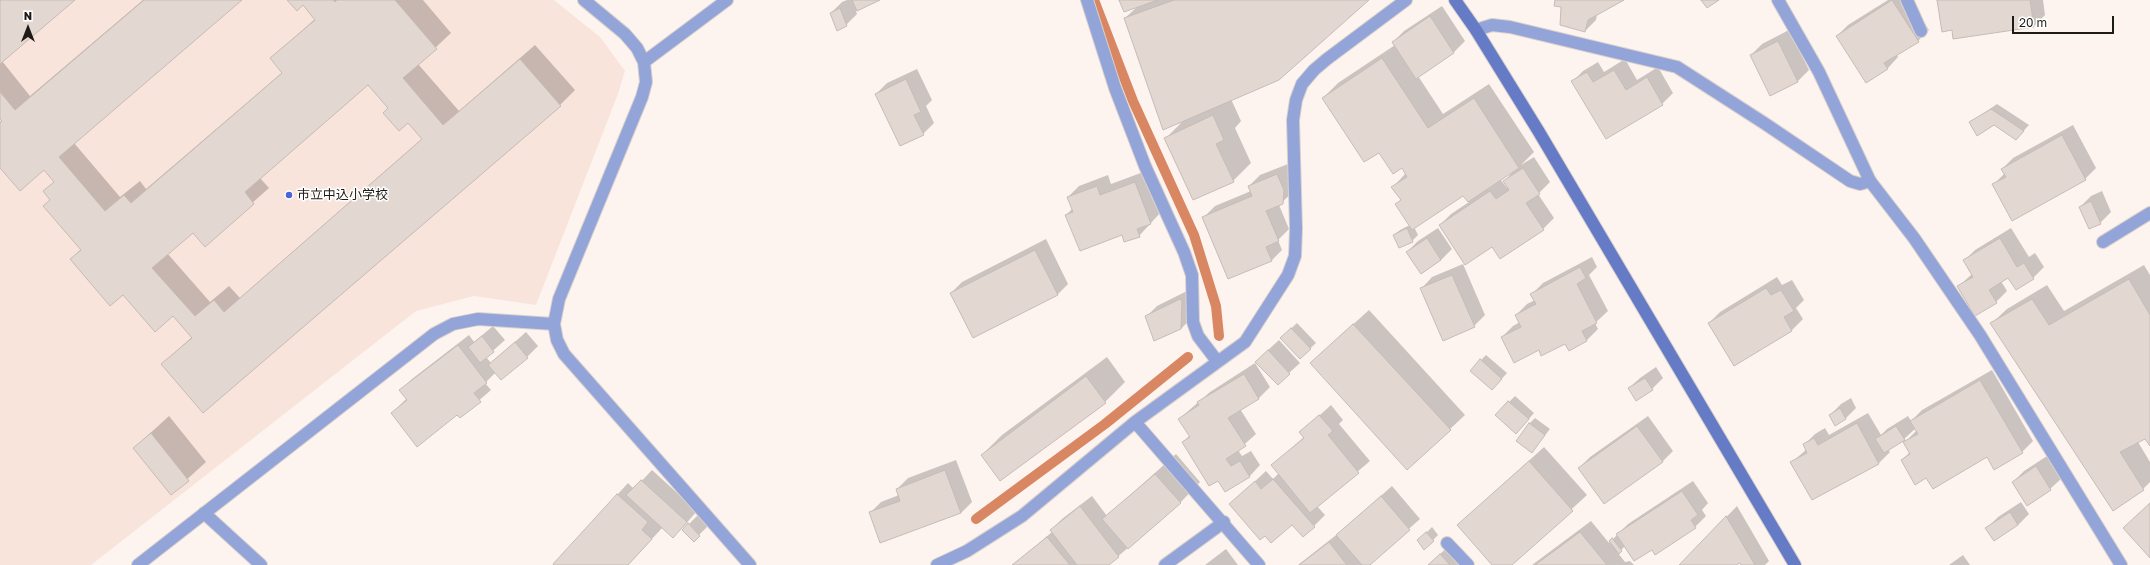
<!DOCTYPE html>
<html>
<head>
<meta charset="utf-8">
<style>
  body { margin:0 }
  #map { position:relative; width:2150px; height:565px; overflow:hidden; background:#fef4ef; font-family:"Golos Text",sans-serif }
  canvas { display:block }
  .north { position:absolute; left:8px; top:8px; width:40px; height:40px; -webkit-text-stroke:3px #fff; paint-order:stroke; rotate:0deg; font-size:11px; font-weight:700; line-height:16px; text-align:center; color:#1e1a18 }
  .north::after { content:''; display:block; margin:auto; width:14px; height:18px; background:#1e1a18; clip-path:polygon(50% 0,100% 100%,50% 72%,0 100%) }
  .scale { position:absolute; left:2012px; top:16px; width:102px; height:18px; box-sizing:border-box; border:2px solid #1e1a18; border-top:0; padding-left:5px; font-size:12px; line-height:14px; white-space:nowrap; color:#1e1a18; -webkit-text-stroke:3px #fff; paint-order:stroke }
</style>
</head>
<body>
<div id="map">
<canvas width="2150" height="565"></canvas>
<div class="north">N</div>
<div class="scale">20 m</div>
</div>
<script>
const g = document.querySelector('canvas').getContext('2d');
g.lineJoin = 'round';
function paint(path, color) { g.fillStyle = color; g.fill(path, 'evenodd'); }
const shape = rows => new Path2D(rows.map(r => 'M' + r).join(''));
function stroke(path, color, width, dash) { g.strokeStyle = color; g.lineWidth = width; g.lineCap = dash ? 'butt' : 'round'; g.setLineDash(dash || []); g.stroke(path); }
function label(font, color, halo, rows, align = 'center') {
  g.font = font + ' "Golos Text","Noto Sans JP",sans-serif'; g.lineWidth = 3; g.setLineDash([]); g.textBaseline = 'middle'; g.strokeStyle = halo; g.fillStyle = color; for (const [text, x, y, turn = 0] of rows) {
    g.save(); g.translate(x, y); g.rotate((+turn || 0) * Math.PI / 180); g.textAlign = isNaN(turn) ? turn : align; if (halo) g.strokeText(text, 0, 0); g.fillText(text, 0, 0); g.restore();
  }
}
paint(shape([
  [0,0,554,0,600,37,625,71,618,94,536,305,474,296,416,311,91,565,0,565]
]), '#f8e4db');
paint(shape([
  [0,0,74,0,2,61,30,96,143,0,240,0,74,143,120,197,140,181,146,189,283,72,271,58,315,19,303,4,289,0,423,0,451,33,418,64,459,111,535,45,575,90,560,105,162,364,192,337,173,315,123,293,71,259,81,249,51,199,44,191,55,181,44,169,0,167,0,122,2,120,0,118],
  [368,83,389,108,408,121,423,138,240,298,229,286,210,302,167,253,193,231,205,245,269,188,260,178],
  [847,0,878,0,856,11,857,14,846,25,831,13,842,2],
  [1120,0,1368,0,1231,99,1241,121,1235,128,1251,163,1233,181,1166,138,1184,120,1125,18,1137,7],
  [1557,0,1622,0,1597,14,1596,20,1585,31],
  [1888,0,1910,0,1929,30,1918,41,1897,55,1898,57,1888,68,1866,82,1837,36,1848,25],
  [1938,0,2043,0,2045,15,2034,26,1954,38,1953,29],
  [1442,6,1465,41,1454,52,1418,76,1443,114,1489,84,1534,152,1521,165,1534,157,1550,182,1538,194,1554,218,1543,229,1493,246,1440,225,1451,214,1469,202,1464,194,1414,227,1418,235,1412,241,1394,235,1400,230,1410,225,1396,204,1401,200,1393,187,1406,173,1402,167,1379,151,1323,98,1338,83,1395,45,1393,42,1404,31],
  [1513,171,1505,181,1509,187,1507,188,1500,179],
  [1789,30,1809,70,1798,81,1770,95,1751,55,1762,44],
  [1625,59,1637,80,1658,67,1673,93,1662,104,1572,82,1583,71,1598,62,1604,72],
  [917,69,932,100,926,106,934,123,923,134,876,94,887,83],
  [1997,104,2029,125,2016,139,1994,124,1971,122],
  [2073,125,2096,168,2085,179,1993,185,2005,173,2002,169,2013,158],
  [1288,164,1293,192,1279,205,1289,229,1278,240,1282,250,1271,261,1204,217,1215,206,1251,191,1249,186,1260,175],
  [1146,171,1161,212,1139,236,1122,234,1066,215,1073,208,1068,197,1079,186,1108,175,1111,184],
  [2102,191,2111,212,2100,223,2080,207,2091,196],
  [1438,228,1452,249,1441,260,1421,273,1407,252,1418,241],
  [2011,228,2029,257,2035,253,2044,267,2033,278,2009,277,2001,281,2007,291,1996,302,1959,286,1972,274,1964,261,1975,250],
  [1046,239,1068,284,1057,295,951,293,962,282],
  [1592,257,1597,267,1589,275,1608,311,1595,323,1598,329,1587,340,1569,350,1565,342,1539,349,1502,337,1513,326,1520,322,1516,315,1527,304,1535,300,1532,294,1543,283],
  [1463,264,1485,315,1474,326,1422,288,1432,277],
  [2144,265,2150,275,2150,445,2145,437,2138,442,2150,462,2150,482,2143,489,1992,323,2007,309,2047,285,2064,311],
  [1777,277,1782,285,1792,280,1804,300,1796,308,1803,319,1792,330,1734,364,1709,323,1720,312],
  [1191,289,1192,317,1181,329,1146,317,1157,306],
  [1369,310,1465,415,1450,429,1326,349],
  [1297,323,1316,343,1300,358,1281,338],
  [493,326,505,340,486,357,491,363,526,332,538,346,527,357,496,372,485,383,491,390,460,417,457,414,392,413,407,398,401,390,412,379,469,335,474,342],
  [1279,340,1300,363,1289,373,1267,351],
  [1486,355,1507,373,1498,383,1481,360],
  [1107,357,1125,382,1105,402,982,455,1002,435],
  [1255,363,1270,387,1259,398,1240,409,1256,434,1238,450,1242,456,1251,451,1260,465,1250,476,1225,491,1218,479,1183,442,1190,435,1179,419,1210,392],
  [1656,367,1663,378,1652,389,1629,388,1640,378],
  [1992,370,2033,441,2022,452,1988,455,1927,477,1902,460,1910,452,1905,442,1917,430,1916,428,1904,439,1888,449,1890,452,1879,463,1812,499,1792,462,1807,449,1804,445,1815,434,1825,428,1829,435,1868,413,1881,435,1887,429,1908,416,1911,421,1922,410],
  [1515,396,1534,413,1522,427,1496,415],
  [1851,398,1856,408,1845,419,1830,415,1841,404],
  [1331,405,1343,420,1339,424,1370,461,1317,506,1325,515,1314,526,1292,523,1241,494,1266,471,1273,479,1279,473,1272,465,1304,437,1300,433],
  [169,416,206,462,171,494,134,448],
  [1648,416,1673,451,1662,462,1579,468,1590,457],
  [1535,418,1550,429,1532,452,1529,424],
  [1544,447,1587,495,1511,565,1493,565,1458,525],
  [1176,454,1200,482,1180,503,1108,565,1013,565,1052,532,1051,530,1062,519,1092,496,1107,516],
  [2047,456,2061,479,2050,489,2013,482,2024,471],
  [956,460,972,502,961,513,870,513,881,502,899,495,897,489,908,478],
  [652,470,697,511,684,526,663,527,628,565,554,564,628,483,634,489],
  [1693,481,1708,503,1702,510,1706,516,1695,527,1652,549,1625,546,1618,553,1625,562,1630,561,1634,565,1532,565,1591,521,1609,543,1628,524],
  [1392,486,1420,519,1368,565,1298,565,1340,532],
  [2021,502,2029,514,2018,525,1994,540,1987,528,1998,517],
  [1737,506,1769,561,1765,565,1742,565,1740,561,1735,565,1680,565],
  [700,513,710,524,694,540,683,530],
  [1432,527,1438,535,1433,540,1424,535],
  [1451,544,1470,565,1428,565],
  [1226,549,1238,565,1205,565],
  [1963,555,1970,565,1949,565]
]), '#0003');
stroke(shape([
  [1094,0,1133,101,1194,235,1216,306,1219,336],
  [976,519,1105,424,1188,357]
]), '#d88762', 10);
const building = shape([
  [0,0,75,0,0,64,0,0],
  [144,0,242,0,59,157,105,211,124,195,131,203,282,73,270,58,315,20,303,5,297,11,287,0,333,0,335,2,337,0,395,0,437,49,403,78,443,125,520,59,561,106,203,413,161,364,192,338,173,316,155,332,123,295,110,306,70,259,81,250,43,206,50,200,43,191,54,182,44,170,20,191,0,168,0,123,2,121,0,119,0,92,15,110,144,0],
  [368,85,388,108,383,113,399,131,408,123,422,139,224,312,214,300,195,316,152,268,193,233,205,247,254,204,245,192,368,85],
  [852,0,880,0,857,11,852,0],
  [1119,0,1158,0,1124,12,1119,0],
  [1174,0,1369,0,1279,80,1163,130,1124,18,1174,0],
  [1555,0,1624,0,1588,20,1585,32,1560,25,1561,7,1554,6,1555,0],
  [1701,0,1719,0,1707,8,1701,0],
  [1892,0,1919,42,1884,63,1888,69,1866,83,1836,36,1892,0],
  [1937,0,2030,0,2034,27,1953,39,1952,30,1942,32,1937,0],
  [840,8,847,26,837,31,830,13,840,8],
  [1430,16,1454,53,1416,79,1392,42,1430,16],
  [1778,41,1798,82,1770,96,1750,55,1778,41],
  [1382,58,1428,128,1474,98,1519,168,1468,202,1463,196,1412,230,1395,204,1401,200,1391,187,1407,177,1402,168,1393,174,1379,153,1364,162,1322,98,1382,58],
  [1614,70,1626,90,1647,77,1663,105,1606,139,1571,81,1587,72,1593,82,1614,70],
  [906,79,921,112,914,115,924,135,900,146,875,94,906,79],
  [1991,109,2024,131,2016,140,1994,125,1977,136,1969,122,1991,109],
  [1213,115,1224,140,1216,144,1234,182,1193,200,1164,138,1213,115],
  [2062,135,2086,180,2012,221,1992,184,2006,177,2001,169,2062,135],
  [1523,168,1540,194,1526,203,1544,230,1500,259,1492,247,1465,265,1439,225,1490,191,1496,199,1509,190,1503,181,1523,168],
  [1277,174,1284,190,1283,204,1266,211,1279,241,1266,247,1272,261,1228,279,1202,217,1252,196,1248,186,1277,174],
  [1135,182,1151,224,1137,229,1140,237,1124,242,1122,235,1080,251,1065,215,1073,212,1067,197,1097,186,1100,195,1135,182],
  [2091,201,2101,224,2089,229,2079,207,2091,201],
  [1407,228,1413,242,1399,248,1393,235,1407,228],
  [1427,238,1441,260,1421,274,1406,252,1427,238],
  [2000,238,2017,267,2024,263,2034,279,2016,290,2008,278,1989,290,1997,303,1975,316,1957,286,1973,277,1963,260,2000,238],
  [1035,250,1058,295,973,338,950,293,1035,250],
  [1580,267,1586,278,1577,284,1597,323,1582,331,1587,341,1569,351,1565,344,1541,356,1539,350,1514,363,1501,337,1521,327,1515,315,1536,304,1530,294,1580,267],
  [1452,275,1475,327,1443,341,1420,288,1452,275],
  [2129,279,2150,315,2150,446,2145,439,2120,452,2144,490,2113,511,1990,323,2032,299,2049,325,2129,279],
  [1766,288,1771,295,1781,290,1794,311,1784,317,1792,331,1734,366,1708,323,1766,288],
  [1180,299,1182,301,1181,329,1154,341,1145,316,1180,299],
  [1353,324,1451,430,1407,470,1310,363,1353,324],
  [1291,328,1311,349,1300,359,1280,338,1291,328],
  [482,336,494,352,480,363,468,347,482,336],
  [515,342,528,358,501,380,488,365,515,342],
  [458,345,487,383,474,393,481,402,460,418,457,415,417,447,391,413,407,400,399,390,458,345],
  [1268,350,1290,374,1278,385,1255,362,1268,350],
  [1480,359,1502,379,1492,390,1470,371,1480,359],
  [1244,374,1259,399,1228,418,1246,446,1226,459,1231,466,1240,461,1250,477,1225,492,1218,481,1209,486,1182,442,1190,437,1178,419,1199,405,1197,402,1244,374],
  [1086,376,1106,403,1000,481,981,455,1086,376],
  [1645,378,1653,390,1636,401,1628,388,1645,378],
  [1980,380,2023,453,1994,470,1987,457,1933,489,1926,478,1915,485,1901,460,1910,454,1903,442,1918,434,1910,421,1980,380],
  [1508,401,1529,419,1516,434,1495,415,1508,401],
  [1840,408,1846,419,1835,426,1829,415,1840,408],
  [1319,415,1333,431,1328,435,1359,473,1310,513,1271,465,1304,438,1299,432,1319,415],
  [1529,423,1545,435,1532,453,1516,441,1529,423],
  [1857,423,1879,464,1812,500,1790,462,1807,453,1803,444,1814,438,1818,445,1857,423],
  [1637,426,1663,462,1604,504,1578,468,1637,426],
  [1896,426,1905,440,1884,453,1875,439,1896,426],
  [151,433,189,481,171,495,133,448,151,433],
  [1529,461,1573,511,1512,565,1492,565,1457,525,1529,461],
  [2036,466,2051,490,2027,506,2012,482,2036,466],
  [945,470,961,513,880,543,869,512,900,501,896,489,945,470],
  [1155,474,1181,503,1128,549,1102,519,1155,474],
  [1273,479,1315,527,1303,537,1292,525,1271,543,1265,536,1260,540,1229,504,1255,481,1261,489,1273,479],
  [641,480,687,522,673,538,626,495,641,480],
  [1682,491,1698,515,1691,520,1696,528,1655,555,1652,550,1634,561,1616,534,1682,491],
  [617,494,648,522,642,530,652,539,628,565,554,565,553,564,617,494],
  [1381,496,1410,530,1370,565,1362,565,1336,535,1381,496],
  [2150,503,2150,558,2123,528,2150,503],
  [1080,506,1119,557,1109,565,1077,565,1050,530,1080,506],
  [2010,512,2018,525,1994,541,1985,528,2010,512],
  [1726,516,1755,565,1741,565,1740,563,1736,565,1679,565,1726,516],
  [688,523,700,536,694,542,682,530,688,523],
  [1426,532,1434,541,1424,550,1417,540,1426,532],
  [1580,532,1607,565,1535,565,1580,532],
  [1047,537,1070,565,1012,565,1047,537],
  [1612,538,1622,551,1619,554,1609,541,1612,538],
  [1329,542,1347,565,1299,565,1329,542],
  [1440,554,1450,565,1428,565,1440,554]
]);
paint(building, '#e3d7d1');
stroke(building, '#c6bbb6', 1);
const lane = shape([
  [1087,0,1115,88,1145,166,1184,252,1192,275,1193,322,1198,336,1217,361],
  [1778,0,1819,72,1870,181],
  [1907,0,1921,31],
  [2103,242,2150,213],
  [204,513,261,565],
  [138,565,434,334,453,324,478,319,554,324],
  [1165,565,1224,522]
]);
const street = shape([
  [584,0,625,34,637,48,644,62,646,82,642,97,559,299,554,324,557,340,564,354,750,565],
  [1476,30,1492,25,1510,27,1677,67,1764,123,1850,181,1860,184,1870,181,1914,238,1980,335,2121,565],
  [644,62,727,0],
  [1135,422,1259,565],
  [1447,543,1468,565],
  [937,565,967,551,1022,516,1135,422,1245,342,1288,275,1295,256,1296,229,1293,120,1296,100,1302,84,1314,70,1327,59,1406,0]
]);
const secondary = shape([
  [1455,0,1476,30,1539,132,1795,565]
]);
stroke(lane, '#dad1cd', 14);
stroke(street, '#dad1cd', 14);
stroke(secondary, '#dad1cd', 14);
stroke(lane, '#93a4d8', 12);
stroke(street, '#93a4d8', 12);
stroke(secondary, '#657bc6', 12);
for (const [x, y, r, color] of [
  [289,195,4,"#4b64d9"]
]) { const dot = new Path2D(); dot.arc(x, y, r, 0, 2 * Math.PI); g.fillStyle = color; g.fill(dot); stroke(dot, '#fff', 1.5); }
label('13px', '#1e1a18', '#fff', [
  ["市立中込小学校",297,195]
], 'left');
</script>
</body>
</html>
